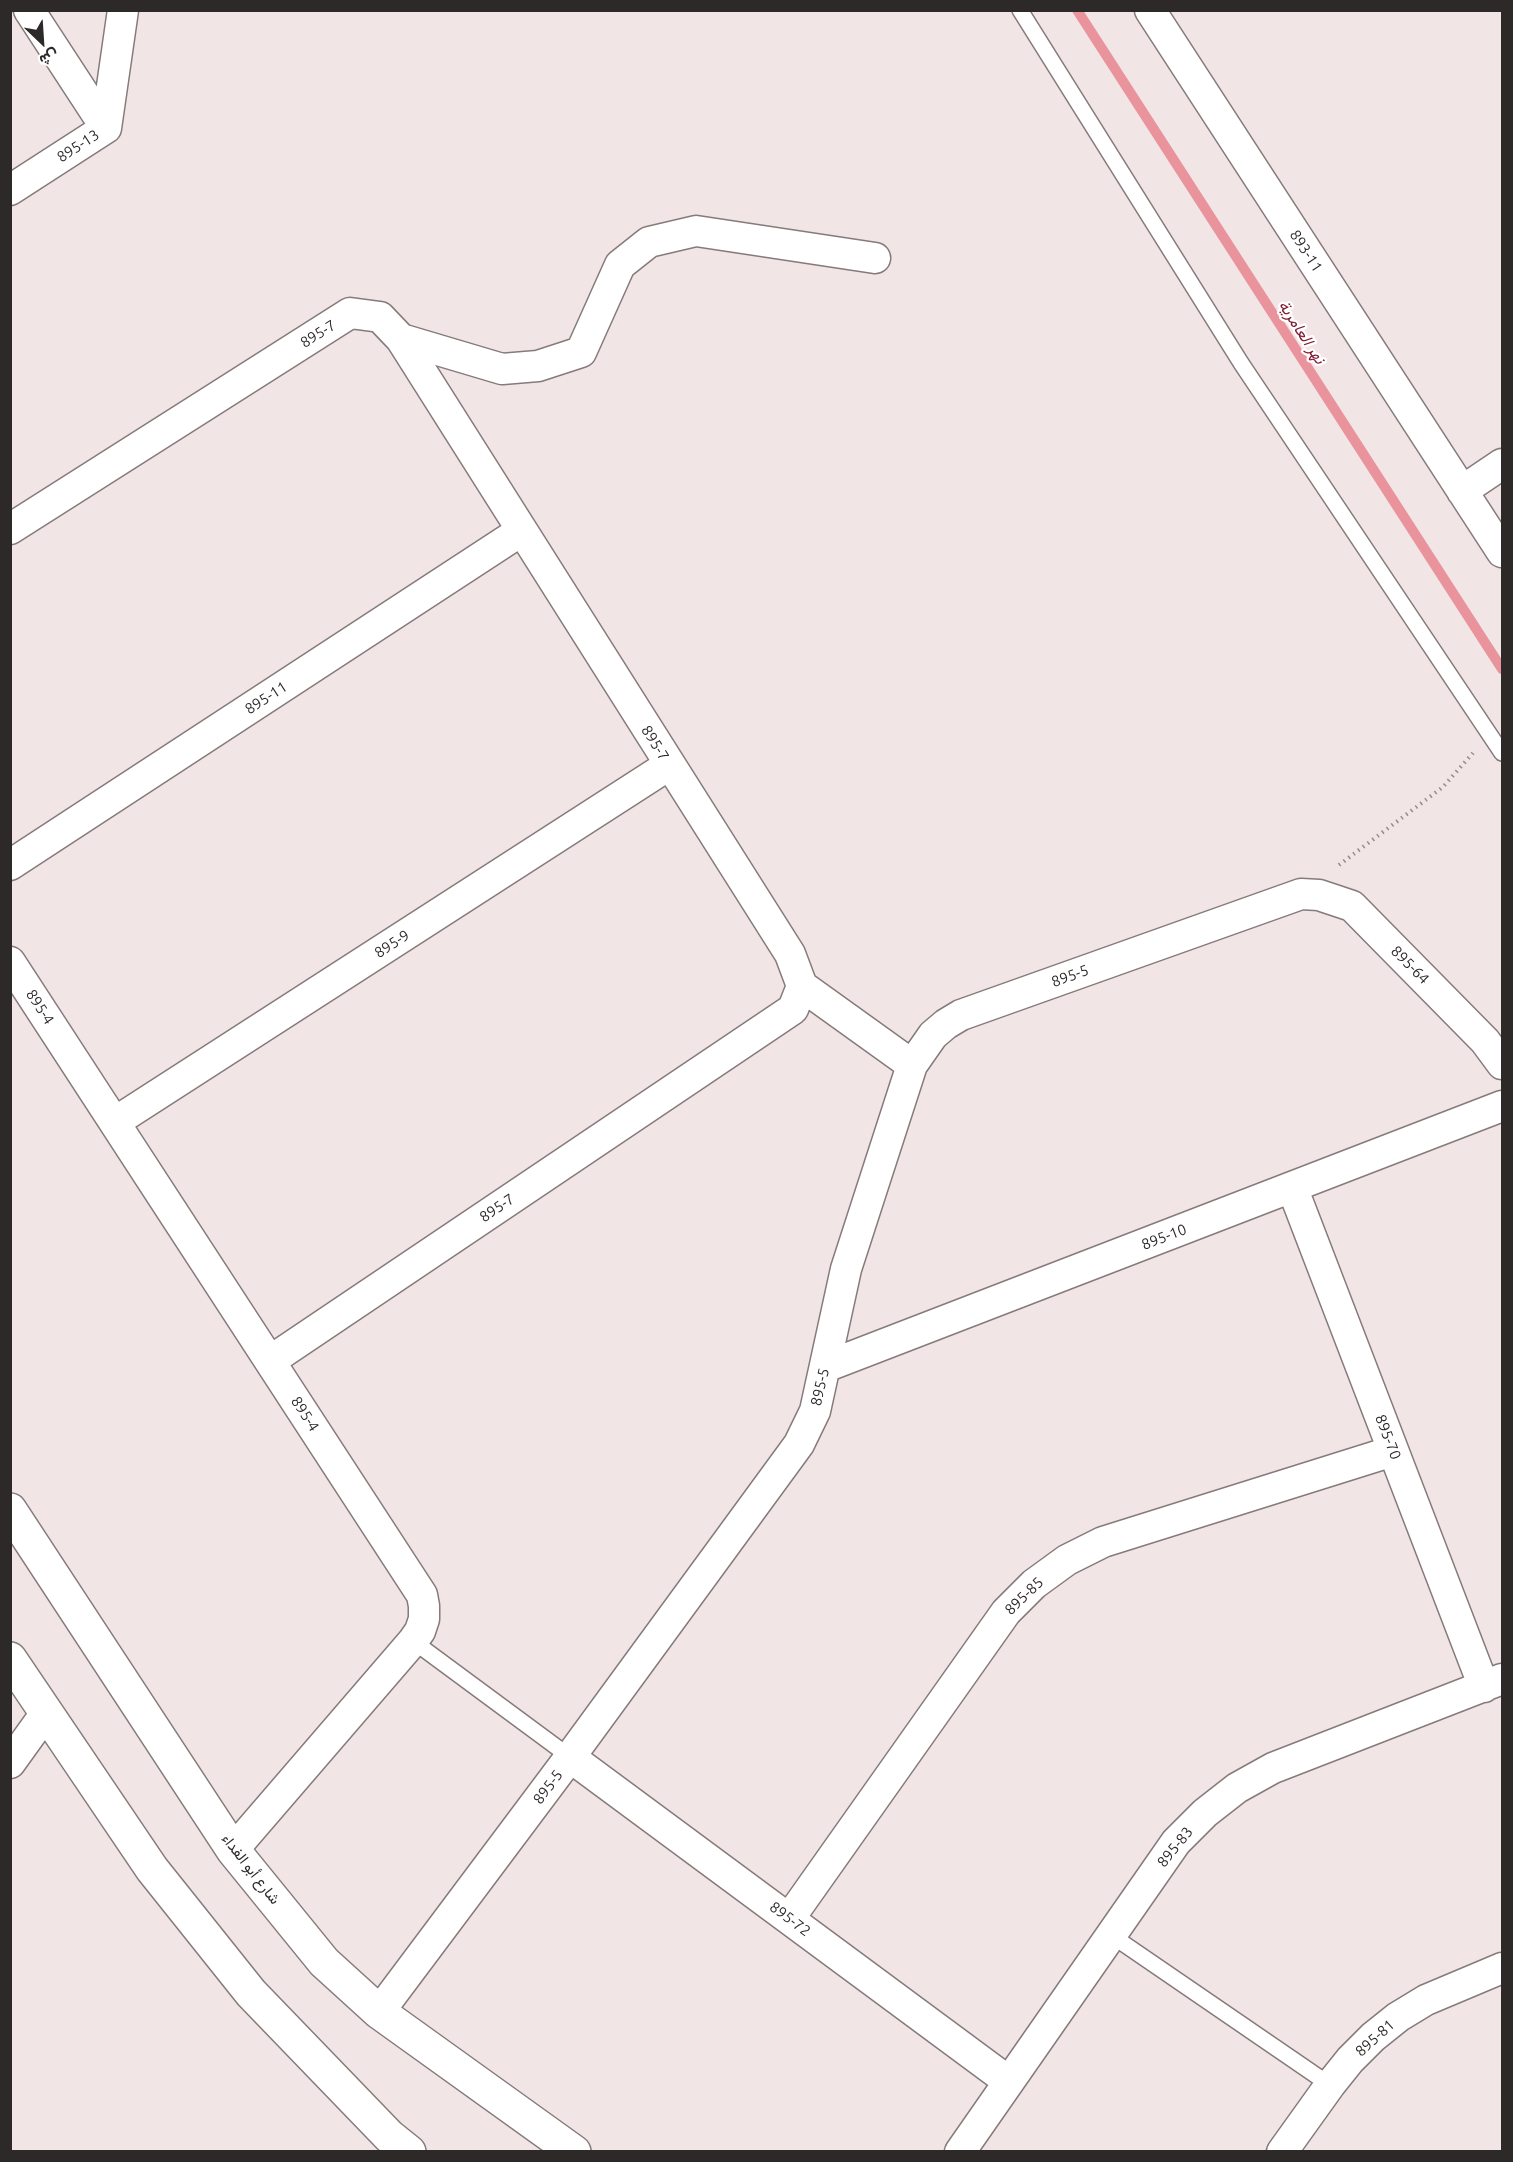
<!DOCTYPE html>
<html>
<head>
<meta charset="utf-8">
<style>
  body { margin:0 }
  #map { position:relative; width:1513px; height:2162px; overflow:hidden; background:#f2e5e5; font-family:Ubuntu,Vazirmatn,sans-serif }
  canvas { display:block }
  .frame { position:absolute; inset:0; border:12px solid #2e2929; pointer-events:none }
  .north { position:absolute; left:12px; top:12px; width:60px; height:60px; -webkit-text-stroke:4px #fff; paint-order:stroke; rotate:155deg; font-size:16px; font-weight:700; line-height:24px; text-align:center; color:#2e2929 }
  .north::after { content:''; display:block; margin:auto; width:21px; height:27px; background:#2e2929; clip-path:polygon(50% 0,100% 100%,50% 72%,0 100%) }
</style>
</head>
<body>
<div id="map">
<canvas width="1513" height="2162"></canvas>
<div class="frame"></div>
<div class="north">ش</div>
</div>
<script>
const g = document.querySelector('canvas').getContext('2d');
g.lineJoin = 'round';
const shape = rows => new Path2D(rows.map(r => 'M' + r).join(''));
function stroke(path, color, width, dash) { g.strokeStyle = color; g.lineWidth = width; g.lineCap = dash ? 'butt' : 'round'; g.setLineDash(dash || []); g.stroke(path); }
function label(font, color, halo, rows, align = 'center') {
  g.font = font + ' Ubuntu,Vazirmatn,sans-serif'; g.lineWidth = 4.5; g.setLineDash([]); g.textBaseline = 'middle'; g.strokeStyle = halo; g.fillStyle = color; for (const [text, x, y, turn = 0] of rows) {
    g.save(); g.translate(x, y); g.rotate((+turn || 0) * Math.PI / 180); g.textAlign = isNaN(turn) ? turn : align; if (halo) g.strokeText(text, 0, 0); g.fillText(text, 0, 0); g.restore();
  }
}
stroke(shape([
  [1077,10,1502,669]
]), '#e9949c', 10);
const lane = shape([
  [1020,10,1241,363,1502,753],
  [413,1641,570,1757],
  [1111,1935,1330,2085]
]);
const street = shape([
  [29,10,106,128],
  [1150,10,1502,552],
  [10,190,106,128,123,10],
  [401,339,502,369,538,366,581,352,620,265,649,242,696,231,875,258],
  [1462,491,1502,464],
  [10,529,350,313,380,317,401,339,790,954,802,986,793,1009,270,1361],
  [10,865,521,531],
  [10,962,422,1595,424,1606,424,1619,420,1631,413,1641,233,1850],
  [802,986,912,1065],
  [115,1122,669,765],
  [1292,1187,1484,1687],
  [825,1367,1502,1106],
  [570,1757,1008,2081],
  [10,1763,46,1713],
  [789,1919,1006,1612,1034,1584,1067,1560,1103,1542,1393,1451],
  [379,2012,570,1757,799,1444,815,1411,846,1269,912,1065,933,1035,946,1024,961,1015,1301,894,1319,895,1352,906,1485,1041,1502,1064],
  [960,2152,1176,1842,1205,1813,1237,1788,1273,1768,1502,1679],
  [1282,2152,1330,2085,1350,2060,1373,2037,1398,2017,1426,2000,1502,1968]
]);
const secondary = shape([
  [10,1510,233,1850,324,1962,379,2012,574,2152],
  [10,1659,152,1869,251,1993,389,2136,409,2152]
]);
stroke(lane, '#867a7a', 18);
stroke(street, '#867a7a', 33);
stroke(secondary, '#867a7a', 36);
stroke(shape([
  [1339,865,1443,787,1473,753]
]), '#958c8c', 4, [1.5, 4.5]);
stroke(lane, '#fff', 15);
stroke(street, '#fff', 30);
stroke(secondary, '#fff', 33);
label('15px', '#2e2929', '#fff', [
  ["895-13",78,146,-33],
  ["893-11",1306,251,57],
  ["895-7",318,334,-32],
  ["895-11",266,698,-33],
  ["895-7",655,743,58],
  ["895-9",392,944,-33],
  ["895-64",1410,965,45],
  ["895-5",1070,976,-20],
  ["895-4",40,1007,57],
  ["895-7",497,1208,-34],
  ["895-10",1164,1237,-21],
  ["895-5",820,1387,-77],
  ["895-4",305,1414,57],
  ["895-70",1388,1437,69],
  ["895-85",1024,1596,-44],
  ["895-5",548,1787,-53],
  ["895-83",1175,1847,-51],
  ["شارع أبو الفداء",251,1869,52],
  ["895-72",790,1919,37],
  ["895-81",1375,2038,-42]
]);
label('italic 16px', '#801d32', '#fff', [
  ["نهر العامرية",1302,332,57]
]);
</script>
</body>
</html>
